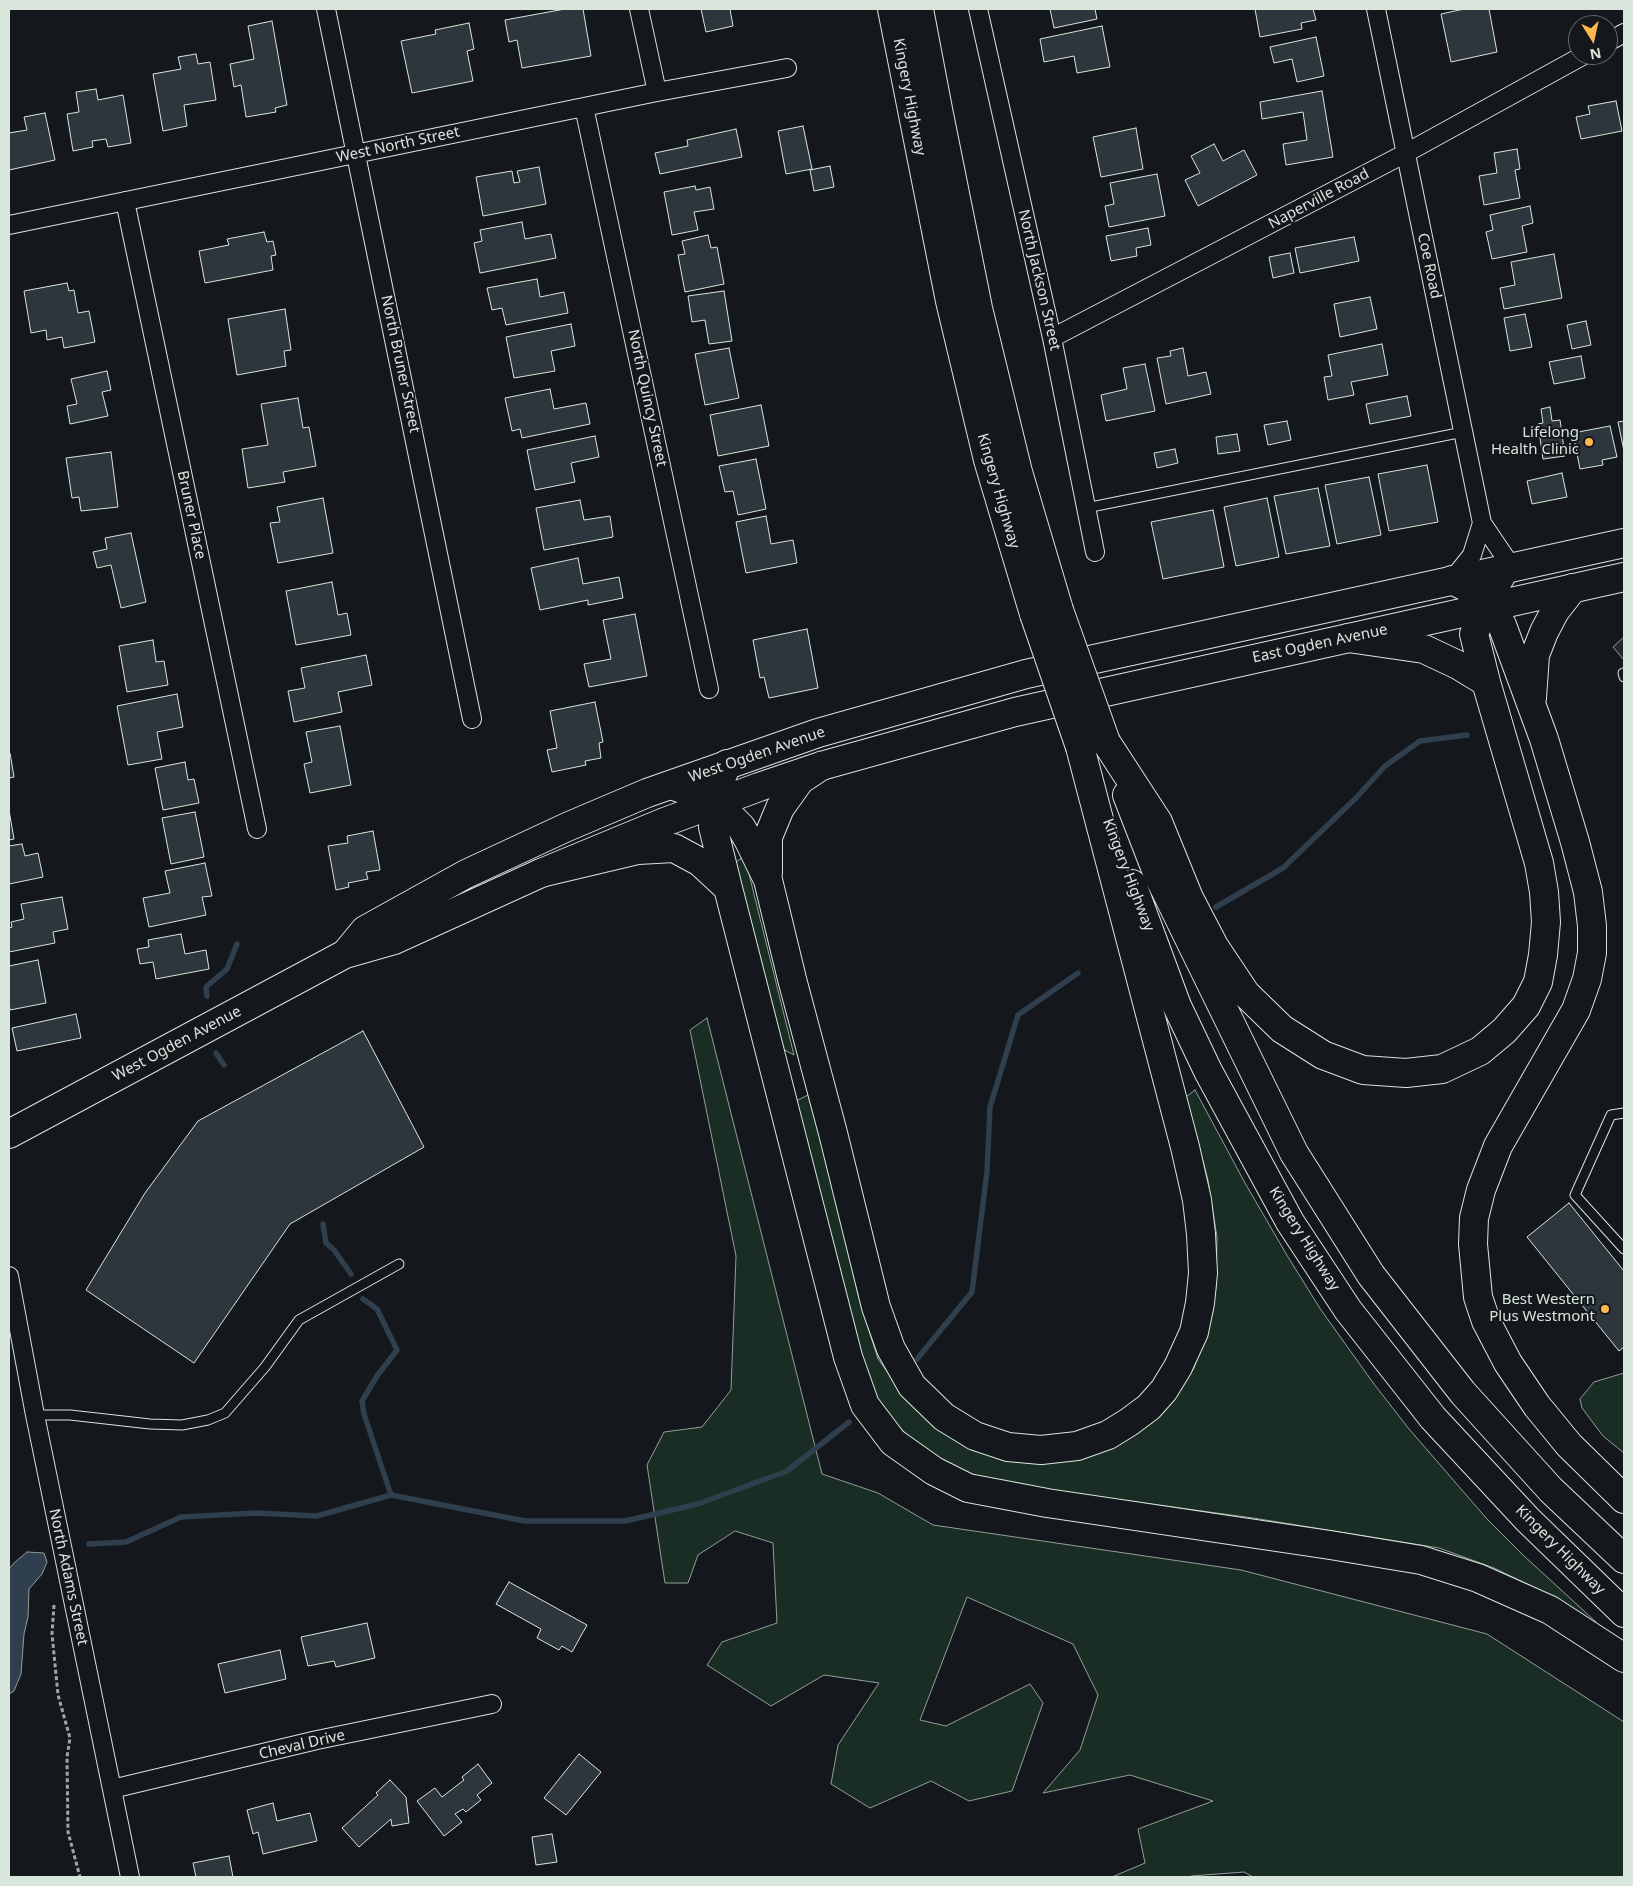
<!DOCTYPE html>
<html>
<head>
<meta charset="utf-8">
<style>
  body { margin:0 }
  #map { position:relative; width:1633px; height:1886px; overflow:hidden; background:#14181c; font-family:"Noto Sans",sans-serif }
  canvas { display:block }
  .frame { position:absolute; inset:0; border:10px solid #d8e6dc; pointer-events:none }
  .north { position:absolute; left:1568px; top:15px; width:50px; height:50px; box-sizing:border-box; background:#14181c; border:1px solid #626a69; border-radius:50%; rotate:170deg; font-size:14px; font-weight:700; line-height:20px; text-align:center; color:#d8e6dc }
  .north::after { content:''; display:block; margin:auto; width:18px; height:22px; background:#ffb74d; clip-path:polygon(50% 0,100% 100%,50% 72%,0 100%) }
</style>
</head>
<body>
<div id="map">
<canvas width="1633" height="1886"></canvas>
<div class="frame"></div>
<div class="north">N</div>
</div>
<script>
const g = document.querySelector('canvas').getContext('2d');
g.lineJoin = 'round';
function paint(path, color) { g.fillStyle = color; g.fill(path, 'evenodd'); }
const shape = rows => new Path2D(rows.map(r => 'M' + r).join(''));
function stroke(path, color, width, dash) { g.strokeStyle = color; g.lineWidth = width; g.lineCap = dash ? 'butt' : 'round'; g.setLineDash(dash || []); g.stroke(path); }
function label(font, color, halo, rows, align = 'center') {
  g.font = font + ' "Noto Sans",sans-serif'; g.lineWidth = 4; g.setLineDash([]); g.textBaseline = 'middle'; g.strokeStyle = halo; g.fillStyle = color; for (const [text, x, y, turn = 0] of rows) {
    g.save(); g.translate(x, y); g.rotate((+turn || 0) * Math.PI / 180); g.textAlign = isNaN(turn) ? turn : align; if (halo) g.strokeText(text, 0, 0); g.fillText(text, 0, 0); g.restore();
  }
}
const green = shape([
  [743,857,748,870,794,1055,781,1048,736,862,743,857],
  [707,1018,822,1474,878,1493,933,1525,1241,1570,1487,1634,1624,1722,1624,1877,1253,1877,1244,1872,1191,1876,1190,1877,1112,1877,1145,1863,1138,1829,1213,1801,1130,1775,1043,1793,1080,1750,1098,1695,1073,1644,967,1597,920,1720,946,1726,1030,1684,1043,1703,1012,1791,969,1801,931,1781,870,1808,831,1784,838,1745,879,1683,824,1675,771,1706,707,1665,722,1642,777,1623,773,1543,735,1531,698,1555,688,1583,665,1583,647,1465,664,1432,702,1427,731,1390,736,1256,690,1030,707,1018],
  [1195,1090,1245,1183,1288,1257,1321,1310,1374,1384,1409,1429,1487,1519,1523,1555,1596,1622,1594,1624,1552,1596,1494,1568,1439,1548,1253,1518,1034,1488,976,1477,938,1459,909,1437,886,1413,870,1387,796,1101,808,1095,828,1165,861,1306,878,1359,897,1385,999,1458,1041,1464,1078,1460,1123,1442,1154,1419,1176,1396,1194,1368,1208,1326,1216,1289,1217,1237,1208,1180,1186,1097,1195,1090],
  [1624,1373,1624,1453,1603,1436,1582,1408,1580,1399,1594,1382,1624,1373]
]);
paint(green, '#1a2d24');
stroke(green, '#939e99', 1);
const parking = shape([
  [1624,637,1624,660,1613,647,1624,637]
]);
paint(parking, '#24282b');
stroke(parking, '#939e99', 1);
const water = shape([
  [27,1552,44,1553,47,1562,42,1574,29,1589,28,1617,24,1634,21,1674,14,1691,9,1694,9,1569,14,1563,27,1552]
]);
paint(water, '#2f3f4d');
stroke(water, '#939e99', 1);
stroke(shape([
  [1216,907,1283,868,1356,798,1385,766,1420,741,1467,735],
  [207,996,206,987,227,969,237,944],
  [216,1053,224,1065],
  [323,1224,326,1243,334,1250,351,1274],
  [363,1299,377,1309,397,1350,377,1376,362,1401,364,1414,391,1495],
  [917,1359,972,1292,987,1171,990,1107,1018,1015,1078,973],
  [89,1544,126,1542,181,1517,257,1513,317,1516,391,1495,525,1521,625,1521,698,1504,787,1471,849,1422]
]), '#2f3f4d', 5.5);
const building = shape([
  [565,9,583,9,591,56,522,68,517,40,509,42,505,20,565,9],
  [701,9,730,9,733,26,706,32,701,9],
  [1050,9,1095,9,1097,19,1054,28,1050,9],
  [1255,9,1313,9,1316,20,1301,23,1302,29,1260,37,1255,9],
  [1464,9,1489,9,1497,52,1451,62,1441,14,1464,9],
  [272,21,287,105,275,108,276,112,246,117,241,85,234,87,230,64,254,59,248,26,272,21],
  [469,23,474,49,467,51,473,81,412,93,401,41,436,34,435,30,469,23],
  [1102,26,1110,67,1077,73,1074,56,1044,62,1040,39,1102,26],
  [1316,37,1324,76,1297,82,1292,59,1274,63,1270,47,1316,37],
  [196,54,198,64,210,62,216,100,184,105,187,126,163,131,153,74,181,69,178,57,196,54],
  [96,89,98,100,123,95,131,143,108,147,106,139,92,141,93,147,73,151,67,114,79,112,76,92,96,89],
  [1322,91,1333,157,1286,165,1283,144,1307,140,1303,112,1262,119,1260,102,1322,91],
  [1616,101,1622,131,1581,139,1576,117,1590,114,1588,106,1616,101],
  [45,113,55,160,9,170,9,133,27,130,24,117,45,113],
  [803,126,812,169,786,174,778,131,803,126],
  [1136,128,1143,169,1101,177,1093,137,1136,128],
  [736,129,742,157,660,174,655,153,688,146,687,140,736,129],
  [1214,144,1223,161,1244,150,1257,175,1198,206,1185,180,1200,173,1191,156,1214,144],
  [1517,149,1520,169,1515,170,1520,198,1484,205,1479,176,1497,173,1494,153,1517,149],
  [830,166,834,187,814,191,810,170,830,166],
  [539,167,546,204,483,216,476,177,512,171,514,183,520,182,517,171,539,167],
  [1157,174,1165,216,1109,227,1105,206,1114,204,1110,183,1157,174],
  [695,186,696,190,710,187,714,209,694,212,698,230,672,235,664,192,695,186],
  [1530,206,1533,223,1522,226,1527,252,1492,259,1486,232,1493,230,1490,215,1530,206],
  [522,222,525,239,551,234,556,258,480,273,474,243,482,241,480,230,522,222],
  [1148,228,1151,245,1136,248,1137,256,1111,261,1106,236,1148,228],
  [264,232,267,242,273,241,276,255,271,256,273,270,205,283,199,251,229,245,227,239,264,232],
  [708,235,711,248,717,247,724,284,685,292,678,255,685,254,682,241,708,235],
  [1354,237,1359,261,1300,273,1295,248,1354,237],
  [1290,253,1294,273,1273,278,1269,257,1290,253],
  [1554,254,1562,298,1504,309,1500,288,1515,285,1511,262,1554,254],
  [537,279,540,297,564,292,568,313,506,325,502,308,492,310,487,288,537,279],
  [67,283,69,291,74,290,78,313,89,311,95,342,64,348,62,337,47,340,46,330,31,333,24,291,67,283],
  [724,291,732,341,709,344,705,320,692,322,688,296,724,291],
  [1370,297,1377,329,1340,337,1334,304,1370,297],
  [285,309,291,350,284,351,286,366,237,375,228,319,285,309],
  [1525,314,1532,347,1510,351,1504,318,1525,314],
  [1586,321,1591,345,1572,349,1567,325,1586,321],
  [571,324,575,346,551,351,555,371,514,378,506,337,571,324],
  [1382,344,1388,375,1351,382,1354,395,1328,400,1324,377,1332,376,1328,355,1382,344],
  [729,348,739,398,705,405,695,354,729,348],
  [1183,348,1188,376,1206,372,1211,394,1166,404,1157,358,1171,356,1170,351,1183,348],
  [1581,356,1585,378,1554,384,1549,362,1581,356],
  [1145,364,1155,411,1106,421,1101,395,1127,389,1123,368,1145,364],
  [107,371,111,390,102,392,108,416,70,424,67,406,77,404,71,379,107,371],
  [550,389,554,409,586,403,590,424,522,438,520,429,512,431,505,398,550,389],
  [1407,396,1411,416,1370,424,1366,404,1407,396],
  [298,398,303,428,309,427,316,466,283,472,285,482,248,488,242,449,268,445,261,404,298,398],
  [761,405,769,446,718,456,710,415,761,405],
  [1550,407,1552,421,1560,420,1565,456,1543,459,1538,424,1543,423,1541,409,1550,407],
  [1287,421,1291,440,1268,445,1264,425,1287,421],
  [1624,421,1624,451,1618,422,1624,421],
  [1610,426,1617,457,1602,460,1603,465,1580,469,1573,433,1610,426],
  [1237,434,1240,451,1218,454,1216,437,1237,434],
  [595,436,599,457,571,463,575,482,535,490,527,450,595,436],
  [1175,449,1178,463,1157,468,1154,453,1175,449],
  [111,452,118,507,81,511,79,497,72,498,66,458,111,452],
  [756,459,766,509,738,515,733,491,725,492,719,466,756,459],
  [1427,465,1438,522,1389,531,1378,474,1427,465],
  [1562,473,1567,497,1532,504,1527,481,1562,473],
  [1369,477,1381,535,1337,544,1325,485,1369,477],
  [1318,488,1330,546,1286,554,1274,496,1318,488],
  [323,498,333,553,278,563,270,523,280,522,277,507,323,498],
  [1267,498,1279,557,1236,566,1224,507,1267,498],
  [580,500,584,520,610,516,613,537,544,550,536,508,580,500],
  [1213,510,1224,567,1163,579,1151,522,1213,510],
  [766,516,771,544,793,540,797,563,746,573,736,522,766,516],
  [131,533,146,602,121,608,111,565,97,568,93,552,107,549,105,538,131,533],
  [578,558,583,584,619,577,623,598,588,605,588,600,540,610,531,568,578,558],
  [332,582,338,615,347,613,351,635,296,645,286,591,332,582],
  [635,614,647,676,589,687,584,664,611,659,603,620,635,614],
  [807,629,818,688,769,698,764,677,760,678,753,640,807,629],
  [153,640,156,662,164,661,168,685,127,692,119,646,153,640],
  [366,655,372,685,338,692,342,712,294,722,288,691,305,688,301,668,366,655],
  [177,694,183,727,157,732,162,759,128,765,117,706,177,694],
  [595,702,603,742,599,743,601,758,585,761,586,765,552,772,547,750,557,748,550,711,595,702],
  [340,726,351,785,310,793,304,764,312,762,306,732,340,726],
  [9,753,10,753,14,777,9,778,9,753],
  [185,762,188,780,194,779,199,803,163,810,155,768,185,762],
  [9,810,14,839,9,840,9,810],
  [195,812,204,857,171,864,162,818,195,812],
  [373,831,380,870,366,872,368,879,348,883,349,887,336,890,328,846,348,843,347,836,373,831],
  [22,844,25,856,38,853,43,877,9,884,9,846,22,844],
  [205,863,212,896,202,897,206,915,149,927,143,898,170,893,165,871,205,863],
  [62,897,68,929,53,932,55,943,9,952,9,928,12,927,11,922,24,919,21,904,62,897],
  [181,934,185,954,206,950,209,969,156,979,153,962,140,964,137,949,149,947,148,940,181,934],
  [38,960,46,1003,10,1010,9,1002,9,966,38,960],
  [76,1014,81,1038,17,1051,12,1028,76,1014],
  [363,1031,424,1147,290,1224,194,1363,86,1290,145,1193,198,1121,363,1031],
  [1569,1203,1624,1271,1624,1347,1619,1351,1527,1237,1569,1203],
  [509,1582,587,1625,572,1652,562,1646,559,1650,537,1638,541,1629,496,1604,509,1582],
  [367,1623,375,1658,336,1667,334,1661,308,1666,301,1637,367,1623],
  [280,1650,286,1679,225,1693,218,1664,280,1650],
  [579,1754,601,1772,566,1815,544,1798,579,1754],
  [478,1764,492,1783,477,1795,481,1800,466,1812,463,1809,455,1814,462,1822,444,1836,417,1801,435,1788,442,1797,464,1780,462,1777,478,1764],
  [390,1780,406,1797,409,1823,392,1826,391,1819,359,1847,342,1828,378,1795,376,1793,390,1780],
  [273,1803,277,1821,310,1813,317,1841,263,1854,258,1832,253,1834,247,1810,273,1803],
  [552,1834,557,1862,536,1865,532,1837,552,1834],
  [229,1856,233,1877,196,1877,193,1863,229,1856]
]);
paint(building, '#2c363c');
stroke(building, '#d8e6dc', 1);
const lane = shape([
  [1086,508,1463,432],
  [1624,673,1623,673,1624,677],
  [1624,1113,1611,1115,1575,1195,1624,1249],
  [35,1415,70,1415,150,1424,182,1425,208,1420,225,1413,265,1367,299,1320,399,1264]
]);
const street = shape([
  [326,9,472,719],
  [639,9,657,92],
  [978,9,1052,338,1095,552],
  [1376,9,1482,523,1507,560,1514,567],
  [1608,42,1624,33],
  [584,107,709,689],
  [125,201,257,829],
  [9,225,657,92,787,68],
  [1052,338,1406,153,1584,55],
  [1452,580,1472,555,1482,523],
  [9,1276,35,1415,130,1877],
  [112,1789,317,1740,492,1704]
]);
const primary = shape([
  [346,953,365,930,466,874,567,827,647,793,818,733,1026,674,1624,543],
  [9,1134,345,954,394,940,541,873,662,823,759,787,821,766,1015,712,1624,577]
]);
const highway = shape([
  [892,9,950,301,988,460,1034,614],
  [919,9,938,109,978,308,1018,472,1059,610],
  [1452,580,1466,587,1495,614,1502,625,1544,739,1575,842,1588,892,1592,926,1592,953,1587,979,1576,1010,1498,1146,1481,1190,1474,1218,1473,1244,1478,1297,1486,1321,1508,1363,1537,1406,1569,1445,1624,1499],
  [1348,638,1424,649,1458,665,1486,682],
  [1532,698,1535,655,1544,632,1555,611,1573,588],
  [1106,742,1158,822,1189,898,1214,946,1246,994,1282,1029,1323,1055,1363,1070,1406,1073,1442,1069,1480,1051,1504,1031,1526,1006,1538,982,1543,955,1546,922,1544,892,1539,863,1486,682,1474,634,1491,593,1505,569],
  [727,764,716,792,713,827,728,888,848,1357,865,1405,893,1442,934,1471,968,1488,1047,1503,1330,1545,1421,1560,1478,1578,1550,1610,1624,1658],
  [671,785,700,795,714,804,732,818,741,827,749,841,768,880,792,979,833,1133,876,1307,891,1349,912,1386,944,1417,975,1436,1008,1447,1041,1450,1077,1446,1108,1435,1129,1422,1149,1407,1164,1390,1178,1367,1194,1332,1200,1303,1203,1273,1201,1234,1197,1200,1185,1147,1080,747],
  [1127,795,1158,875,1294,1153,1371,1275,1463,1393,1551,1490,1624,1559],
  [541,873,638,850,674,848,700,862,728,888],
  [768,873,768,837,780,808,800,780,821,766],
  [1132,884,1177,1006,1208,1071,1290,1222,1348,1310,1433,1418,1528,1520,1624,1613]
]);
stroke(lane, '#d8e6dc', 11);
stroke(street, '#d8e6dc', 20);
stroke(primary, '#d8e6dc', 30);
stroke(highway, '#d8e6dc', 30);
stroke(shape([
  [54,1605,52,1634,58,1695,70,1738,67,1757,68,1832,80,1877]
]), '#9da8a2', 3, [4, 2.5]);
stroke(lane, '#14181c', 9);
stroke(street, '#14181c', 18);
stroke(primary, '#14181c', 28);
stroke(highway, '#14181c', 28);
const highwayBridge = shape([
  [1059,610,1106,742],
  [1034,614,1080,747]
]);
stroke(highwayBridge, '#d8e6dc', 30, []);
stroke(highwayBridge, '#14181c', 28);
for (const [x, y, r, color] of [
  [1589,442,5,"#ffb74d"],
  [1605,1309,5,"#ffb74d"]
]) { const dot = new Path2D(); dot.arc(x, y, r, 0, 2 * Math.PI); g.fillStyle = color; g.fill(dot); stroke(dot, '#14181c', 2); }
label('15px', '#d8e6dc', '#14181c', [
  ["Kingery Highway",909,97,79],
  ["West North Street",398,145,-12],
  ["Naperville Road",1319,199,-28],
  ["Coe Road",1429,266,78],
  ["North Jackson Street",1039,280,77],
  ["North Bruner Street",400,364,78],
  ["North Quincy Street",647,398,78],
  ["Kingery Highway",998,491,74],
  ["Bruner Place",191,515,78],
  ["East Ogden Avenue",1320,644,-12],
  ["West Ogden Avenue",757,755,-19],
  ["Kingery Highway",1128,875,69],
  ["West Ogden Avenue",177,1044,-28],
  ["Kingery Highway",1304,1239,58],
  ["Kingery Highway",1560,1550,45],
  ["North Adams Street",68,1577,78],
  ["Cheval Drive",302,1745,-13]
]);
label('15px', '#d8e6dc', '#14181c', [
  ["Lifelong",1579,433],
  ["Health Clinic",1579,450],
  ["Best Western",1595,1300],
  ["Plus Westmont",1595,1317]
], 'right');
</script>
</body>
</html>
